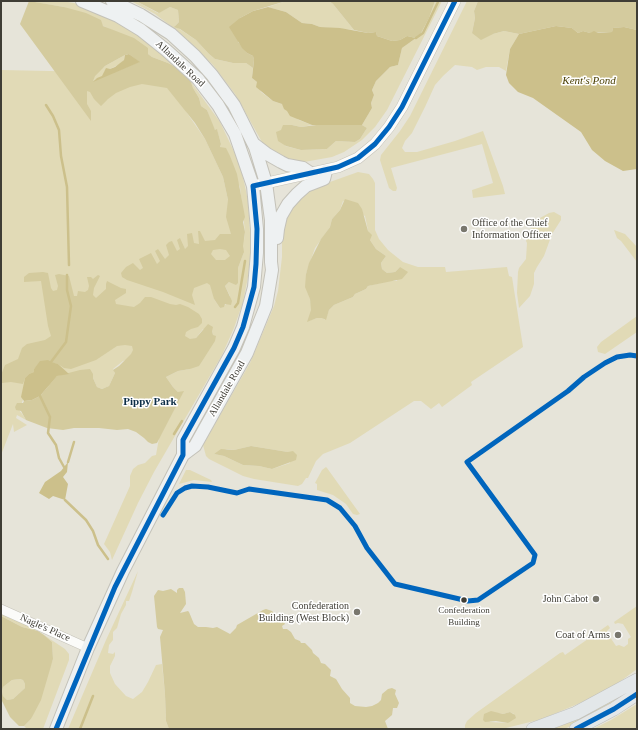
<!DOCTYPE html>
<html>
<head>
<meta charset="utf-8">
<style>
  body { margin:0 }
  #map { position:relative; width:638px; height:730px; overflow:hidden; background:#e6e4d9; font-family:"Times New Roman",serif }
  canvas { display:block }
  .frame { position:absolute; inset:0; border:2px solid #3f3d35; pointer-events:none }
</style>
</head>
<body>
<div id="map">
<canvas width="638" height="730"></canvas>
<div class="frame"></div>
</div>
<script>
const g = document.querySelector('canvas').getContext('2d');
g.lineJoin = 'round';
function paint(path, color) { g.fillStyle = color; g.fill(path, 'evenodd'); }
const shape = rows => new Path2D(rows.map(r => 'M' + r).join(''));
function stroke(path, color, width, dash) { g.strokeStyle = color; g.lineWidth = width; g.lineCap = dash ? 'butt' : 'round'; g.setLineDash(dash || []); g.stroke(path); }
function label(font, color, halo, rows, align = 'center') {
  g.font = font + ' "Times New Roman",serif'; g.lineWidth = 3; g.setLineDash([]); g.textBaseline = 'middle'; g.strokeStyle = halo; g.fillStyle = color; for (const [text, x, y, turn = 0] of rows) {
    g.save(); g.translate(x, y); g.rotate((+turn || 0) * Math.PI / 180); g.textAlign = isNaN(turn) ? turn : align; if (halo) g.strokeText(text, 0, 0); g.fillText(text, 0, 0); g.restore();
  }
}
paint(shape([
  [27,1,61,1,74,3,94,10,119,22,138,35,179,69,168,63,152,57,114,31,64,7],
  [131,1,136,1,158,13,170,7,178,10,179,22,175,26,196,40,209,54,215,59,233,63,246,63,253,68,252,78,257,82,261,92,273,101,282,104,288,111,299,120,312,125,301,127,292,125,285,146,301,150,327,149,336,141,355,142,360,139,367,128,362,125,372,108,371,103,374,95,372,90,376,81,390,67,398,65,402,48,420,35,429,18,435,1,442,1,387,110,375,127,362,140,344,152,332,157,304,162,288,160,268,148,262,142,235,94,213,65,179,32,155,14],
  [286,1,329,1,333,4,354,30,320,27,312,24,302,23,286,12,268,7],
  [467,1,478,1,474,11,475,18,472,33,493,34,504,31,519,34,510,49,506,71,499,67,486,67,477,70,472,67,455,65,443,76,435,85,425,107,412,133,405,141,402,148,405,152,417,152,455,141,483,131,503,186,505,194,473,198,472,190,493,183,482,144,391,168,397,188,396,191,393,191,389,188,380,160,381,155,400,131,410,116],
  [125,55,124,60,120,64,104,72,170,74,187,113,205,139,223,177,228,200,244,240,245,232,240,187,220,147,221,144,217,130,215,130,213,127,207,110,201,106,199,98,193,88,191,82,220,122,240,164,248,200,251,249,248,277,243,302,234,328,222,355,154,472,138,503,112,560,110,552,104,544,130,486,130,476,133,469,138,465,145,463,152,456,156,455,159,438,183,392,178,392,173,387,166,377,178,371,190,369,213,335,212,331,203,329,196,338,123,361,113,369,115,373,109,386,102,389,97,387,93,378,93,374,26,392,19,410,23,415,26,420,17,415,16,418,27,425,14,432,13,424,1,455,1,70,98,72,105,66],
  [244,252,238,268,238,283,229,282,225,286,230,296,228,303,220,308,214,299],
  [358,172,369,174,373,179,375,183,375,230,379,239,388,250,403,262,418,267,445,267,446,272,507,267,509,276,512,277,523,347,471,382,472,385,442,407,439,403,431,409,421,401,414,401,350,443,323,454,316,461,308,478,306,478,302,484,298,486,254,479,243,476,209,459,206,456,203,445,250,363,274,306,278,291,282,257,282,229,289,210,303,194,316,187],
  [343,201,365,216,370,240,376,249,386,256,381,263,382,269,387,273,395,272,400,267,397,281,388,281,368,286,366,289,355,294,353,297,334,305,329,310,325,320,323,318,317,318,308,321,312,310,306,274,315,248,330,227,332,219,340,210],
  [251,446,288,452,290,463,272,469,259,466,243,465,224,456,214,454,227,449,234,450],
  [554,212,561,216,561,220,552,234,544,256,537,267,534,273,534,284,530,296,519,308,517,293,518,272,519,268,526,259,527,243,526,241,529,233,533,224,540,218,549,213],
  [614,230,625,234,637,247,637,262,621,241,617,238],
  [637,316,637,332,605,354,598,352,597,347,601,342],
  [326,467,327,468,360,514,357,515,353,514,346,504,333,495,317,490,317,484,315,483,316,481,322,470],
  [186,470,190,470,211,480,212,482,194,480,179,484],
  [138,571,132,592,129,601,126,601,126,605,121,614,117,628,113,632,113,640,109,645,108,653,113,654,115,652,115,656,110,666,110,673,115,684,126,696,133,699,142,692,148,682,156,665,162,664,165,694,166,721,169,729,68,729,106,640],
  [637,606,637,669,614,686,587,700,542,719,502,729,465,729,465,725,467,721,476,713,560,653,563,652,565,655,608,625,610,628,607,631,608,634,616,646,619,645,624,647,628,644,628,639,631,637,623,624,618,623,615,624,614,622],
  [510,712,514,714,508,723,489,722,498,713,503,714],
  [1,614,24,624,38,631,22,627,1,616],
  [44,635,65,649,69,654,69,660,43,729,27,729,24,726,31,719,53,659,52,642],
  [20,679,23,680,25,684,25,688,13,699,7,700,3,696,2,691,3,687,12,680],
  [637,683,637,689,581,722,564,729,547,729],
  [637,704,637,729,593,729,611,720]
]), '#e1dab6');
paint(shape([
  [29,1,64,7,86,13,101,20,103,26,134,38,148,48,148,54,152,57,168,63,179,69,191,82,193,88,199,98,201,106,207,110,215,130,217,129,221,144,220,147,226,148,230,156,237,174,245,217,243,222,245,232,243,246,244,252,238,268,238,283,236,285,229,282,225,286,232,301,231,305,225,304,224,307,220,308,214,299,210,285,207,283,194,288,192,295,195,305,163,292,127,280,122,277,121,273,126,267,133,263,140,270,143,268,139,259,151,253,157,264,160,261,155,251,158,249,165,259,169,255,166,245,169,242,172,241,177,251,180,249,177,240,180,238,185,249,188,246,187,234,192,233,194,243,199,244,198,231,200,231,205,241,215,240,220,234,231,234,226,217,228,200,223,177,205,139,195,123,167,88,142,84,130,87,116,93,108,99,101,106,94,99,90,92,87,91,87,104,91,111,91,121,20,24],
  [129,54,139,62,93,81,95,76,105,66,125,55],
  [220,249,226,250,230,256,225,260,216,260,211,254,213,250],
  [136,1,286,1,253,11,240,18,238,42,247,53,253,56,254,60,253,68,246,63,233,63,215,59,209,54,196,40,180,29,174,27,179,22,178,10,170,7,159,13],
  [329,1,435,1,429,18,420,35,416,38,407,36,400,40,392,41,377,36,376,32,368,33,354,30,333,4],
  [478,1,637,1,637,30,624,27,613,28,612,32,590,33,583,31,578,33,572,28,556,26,519,34,504,31,493,34,481,40,472,33,475,18,474,11],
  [324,124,362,125,367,128,360,139,355,142,336,141,327,149,301,150,286,146,278,141,276,132,281,130,283,125,292,125,301,127],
  [345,199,358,203,362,209,368,231,372,235,370,240,376,249,386,256,381,263,382,269,387,273,395,272,400,267,408,272,402,279,368,286,366,289,355,294,353,297,334,305,329,310,326,320,322,318,317,318,307,322,311,310,310,299,305,287,306,274,309,263,321,239,330,227,332,219,340,210],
  [43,272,48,273,51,288,53,291,57,290,58,286,55,275,59,274,69,276,74,296,77,296,78,291,85,292,88,290,89,286,87,277,91,277,93,279,98,275,100,276,94,288,93,295,96,298,106,289,106,284,107,281,121,288,126,289,126,293,115,300,116,304,134,307,140,303,145,297,151,297,170,304,176,305,180,304,188,307,199,314,202,319,202,323,198,327,191,329,186,332,185,336,190,339,196,338,208,324,213,327,212,331,213,335,216,336,215,341,199,366,190,369,178,371,166,377,173,387,178,392,184,391,157,443,152,444,148,442,144,438,136,432,128,429,117,430,99,428,74,428,63,430,47,428,26,420,21,411,16,410,15,407,17,403,23,403,24,401,32,400,40,396,57,376,80,370,90,369,93,374,93,378,97,387,102,389,109,386,115,373,113,370,119,366,131,354,133,350,132,346,125,345,117,346,96,360,71,369,64,368,58,364,41,361,34,369,34,372,29,374,25,378,23,384,11,382,2,383,1,375,5,365,18,359,22,348,27,344,45,340,51,336,48,326,41,281,24,282,24,277,29,273],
  [251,446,288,452,293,451,297,455,296,460,272,469,259,466,243,465,224,456,214,454,221,449,234,450],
  [179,588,183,588,185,592,186,604,180,613,188,611,189,612,194,624,198,627,206,627,213,628,217,627,230,634,236,628,237,625,263,610,266,609,272,611,276,615,278,618,283,620,285,624,282,626,283,629,287,629,291,632,295,639,300,641,301,643,305,643,312,650,313,653,319,658,321,663,325,664,331,670,330,676,336,679,342,689,350,698,350,703,355,706,366,707,372,706,378,703,381,700,382,694,388,689,392,688,396,690,395,694,399,703,397,708,393,708,392,715,385,721,388,729,169,729,166,721,165,694,160,637,163,630,158,629,157,627,154,596,158,590,163,591,171,589,177,593,177,590],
  [1,616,22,627,38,631,44,635,52,642,53,659,41,700,31,719,24,726,19,726,10,717,1,699],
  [20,679,23,680,25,684,25,688,13,699,7,700,3,696,2,691,3,687,12,680],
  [491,711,503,714,510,712,515,715,516,718,508,723,496,721,485,722,483,720,484,714]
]), '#d4cb9e');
paint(shape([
  [268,7,286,12,302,23,312,24,320,27,340,28,368,33,376,32,377,36,392,41,400,40,407,36,416,38,402,48,398,65,390,67,376,81,372,90,374,95,371,103,372,108,362,125,312,125,290,116,287,111,284,109,282,104,273,101,256,87,257,82,252,78,254,60,253,56,247,53,242,48,229,27,240,18,253,11],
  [556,26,572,28,578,33,583,31,590,33,594,31,598,33,612,32,613,28,624,27,637,30,637,169,623,171,605,161,592,150,581,132,533,98,518,92,509,83,506,75,510,49,519,34],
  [129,54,140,62,93,82,97,78,102,76,106,68,110,69,115,67,124,60,125,55],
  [48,360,51,362,58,364,69,374,57,376,40,396,32,400,24,401,21,397,25,378,29,374,34,372,34,369,40,361],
  [68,462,67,472,63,477,68,484,65,500,53,496,49,499,39,493,45,482,61,471]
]), '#ccc08b');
stroke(shape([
  [416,38,423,33,438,2],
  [46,105,53,116,59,130,61,156,67,187,69,265],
  [235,307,238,303,245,261],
  [51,362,66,342,71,306,67,290,67,275],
  [40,396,50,417,48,433,56,445,59,458,64,467],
  [174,434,182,421],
  [68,462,74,442],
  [65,500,86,520,93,531,98,545,108,559],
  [80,729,93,696]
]), '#ccc08b', 2.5);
const minor = shape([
  [1,609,88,648]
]);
const tertiary = shape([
  [253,186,338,167,358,158,375,144,389,127,402,107,455,1]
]);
const secondary = shape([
  [82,1,118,16,141,30,166,50,198,79,218,105,235,134,253,186,257,229,257,253,254,287,246,316,243,327,234,348,183,440,183,455],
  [254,144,267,154,281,162,287,165,303,168,312,174],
  [277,238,278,229,281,216,288,204,297,194,306,186,324,179,326,171],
  [56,729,88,648,123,571,183,455,195,446,247,353,266,306,272,270,271,262,271,220,266,183,255,147,234,105,212,75,195,56,171,34,141,15,112,1]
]);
const primary = shape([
  [533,729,576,713,637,680],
  [576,729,614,709,637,694]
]);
stroke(minor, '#c4c2b9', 10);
stroke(tertiary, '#c4c2b9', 12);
stroke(secondary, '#c4c2b9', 14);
stroke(primary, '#c1c0ba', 14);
stroke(minor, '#fbfbf9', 9);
stroke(tertiary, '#fbfbf9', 11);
stroke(secondary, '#eef1f2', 12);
stroke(primary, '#e3e7e9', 13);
stroke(shape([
  [163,515,177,493,185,488,192,486,208,487,237,493,249,489,327,500,340,508,355,526,367,548,395,584,468,601,478,600,533,563,535,555,467,462,568,391,584,377,605,363,617,357,630,355,637,356],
  [56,729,115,587,183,455,183,440,234,348,243,327,254,287,256,264,257,229,253,186,338,167,358,158,375,144,389,127,402,107,455,1],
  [576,729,614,709,637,694]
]), '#0065bd', 5);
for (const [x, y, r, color] of [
  [464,229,4,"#79776e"],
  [596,599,4,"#79776e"],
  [464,600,3.5,"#3f3d35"],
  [357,612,4,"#79776e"],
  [618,635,4,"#79776e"]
]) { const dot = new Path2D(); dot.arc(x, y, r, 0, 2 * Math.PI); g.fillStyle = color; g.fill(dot); stroke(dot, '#fff', 1.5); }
label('9px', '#3f3d35', '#fff', [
  ["Confederation",464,611],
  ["Building",464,623]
]);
label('10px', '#3f3d35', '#fff', [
  ["Allandale Road",180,64,43],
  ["Allandale Road",227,389,-60],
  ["Nagle's Place",45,628,24]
]);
label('10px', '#3f3d35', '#fff', [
  ["Office of the Chief",472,223,"left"],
  ["Information Officer",472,235,"left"],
  ["John Cabot",588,599],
  ["Confederation",349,606],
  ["Building (West Block)",349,618],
  ["Coat of Arms",610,635]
], 'right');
label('italic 11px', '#493e01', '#fff', [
  ["Kent's Pond",589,81]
]);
label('bold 11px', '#0d2e47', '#fff', [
  ["Pippy Park",150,402]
]);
</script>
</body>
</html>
